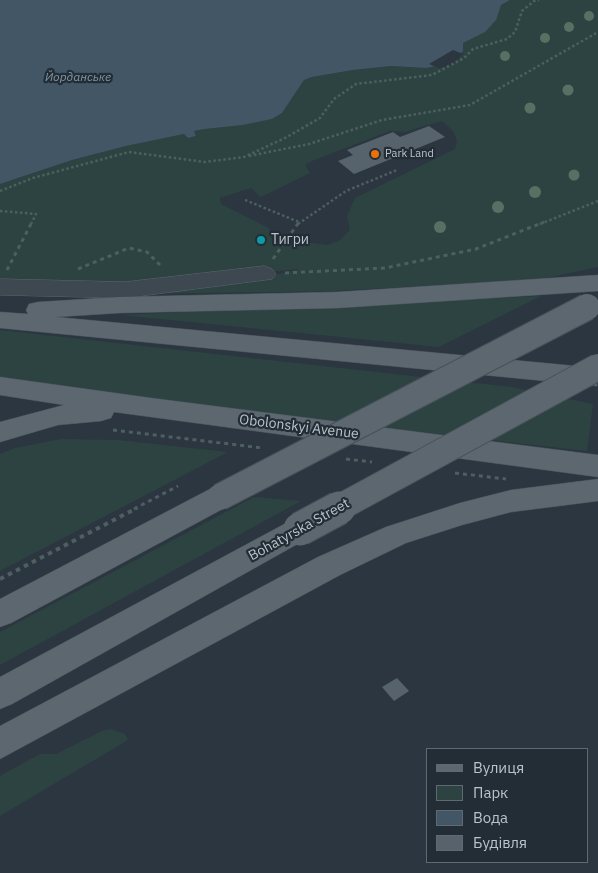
<!DOCTYPE html>
<html>
<head>
<meta charset="utf-8">
<style>
  body { margin:0 }
  #map { position:relative; width:598px; height:873px; overflow:hidden; background:#2b3640; font-family:"IBM Plex Sans",sans-serif }
  canvas { display:block }
  .legend { position:absolute; left:426px; top:748px; width:162px; height:115px; box-sizing:border-box; background:#232d35; border:1px solid #606971; margin:0; padding:6px 9px; list-style:none; font-size:15px; color:#bbc3ca }
  .legend li { display:flex; align-items:center; gap:10px; height:25px }
  .legend b { width:25px; border:1px solid #606971 }
</style>
</head>
<body>
<div id="map">
<canvas width="598" height="873"></canvas>
<ul class="legend">
<li><b style="height:6px;background:#5d6770"></b>Вулиця</li>
<li><b style="height:14px;background:#2d4341"></b>Парк</li>
<li><b style="height:14px;background:#425666"></b>Вода</li>
<li><b style="height:14px;background:#56636c"></b>Будівля</li>
</ul>
</div>
<script>
const g = document.querySelector('canvas').getContext('2d');
g.lineJoin = 'round';
function paint(path, color) { g.fillStyle = color; g.fill(path, 'evenodd'); }
const shape = rows => new Path2D(rows.map(r => 'M' + r).join(''));
function stroke(path, color, width, dash) { g.strokeStyle = color; g.lineWidth = width; g.lineCap = dash ? 'butt' : 'round'; g.setLineDash(dash || []); g.stroke(path); }
function label(font, color, halo, rows, align = 'center') {
  g.font = font + ' "IBM Plex Sans",sans-serif'; g.lineWidth = 4.5; g.setLineDash([]); g.textBaseline = 'middle'; g.strokeStyle = halo; g.fillStyle = color; for (const [text, x, y, turn = 0] of rows) {
    g.save(); g.translate(x, y); g.rotate((+turn || 0) * Math.PI / 180); g.textAlign = isNaN(turn) ? turn : align; if (halo) g.strokeText(text, 0, 0); g.fillText(text, 0, 0); g.restore();
  }
}
paint(shape([
  [510,0,598,0,598,267,542,279,335,291,128,294,245,282,300,269,181,280,0,288,0,184,72,160,126,146,184,134,188,138,196,136,194,131,205,129,243,125,272,119,282,113,304,80,312,77,353,70,391,66,426,68,469,38,485,31,501,5],
  [442,121,453,131,457,141,455,149,355,198,347,216,350,230,339,241,327,245,297,241,281,247,273,244,269,228,221,204,220,198,251,188,261,197,310,173,305,165,312,161,390,131,404,132],
  [541,296,439,347,121,315],
  [0,330,511,387,593,404,587,451,233,411,0,377],
  [61,439,118,440,228,452,0,571,0,454,15,448],
  [254,497,301,501,0,665,0,632],
  [110,729,125,734,128,740,0,816,0,776,40,754,56,754,102,731]
]), '#2d4341');
paint(shape([
  [0,0,510,0,501,5,496,20,485,32,463,43,463,51,450,63,426,68,391,66,353,70,312,77,304,80,282,113,272,119,243,125,205,129,194,131,196,136,188,138,184,134,126,146,72,160,0,184]
]), '#425666');
paint(shape([
  [453,50,463,54,451,66,439,68,429,64]
]), '#2b3640');
paint(shape([
  [429,126,445,137,354,174,338,161,353,155,347,150,393,132,400,137],
  [397,678,409,691,394,701,382,687]
]), '#56636c');
const minor = shape([
  [264,266,272,269,276,274,272,279,125,298,0,295,0,279,125,282,264,266]
]);
const major = shape([
  [598,275,598,291,338,308,119,313,56,317,597,368,597,386,0,328,0,312,28,314,26,310,29,304,38,302,119,297,338,292,598,275],
  [0,377,151,398,598,455,598,477,114,412,111,418,101,421,58,425,0,442,0,422,64,405,0,395,0,377],
  [598,479,598,501,511,512,462,525,406,543,340,575,0,759,0,726,318,557,386,527,460,503,511,490,598,479],
  [220,486,230,489,234,497,230,505,11,623,0,627,0,599,210,489,220,486],
  [300,517,310,521,315,529,310,537,12,704,0,709,0,677,290,521,300,517]
]);
stroke(minor, '#5c666d', 1);
stroke(major, '#485159', 1);
stroke(shape([
  [249,156,309,144,382,120,470,105,598,32],
  [0,191,33,178,129,152,205,162,244,157,287,137,320,118,334,99,356,84,432,75,464,58,473,49,507,39,515,32,522,11,534,1,539,0],
  [245,200,299,222],
  [0,211,36,214,31,224],
  [298,224,346,191,397,170],
  [540,224,598,201]
]), '#4d5f5f', 2.5, [2.5, 2.5]);
stroke(shape([
  [273,259,299,222],
  [78,269,129,248,147,252,161,266],
  [7,270,32,222],
  [285,273,385,268,476,249,544,222],
  [113,430,263,448],
  [346,459,372,462],
  [455,473,506,479],
  [134,509,178,486]
]), '#4d5f5f', 3, [4, 4]);
stroke(shape([
  [0,579,137,508]
]), '#4d5f5f', 4, [4.5, 4.5]);
paint(minor, '#3e4850');
paint(major, '#5d6770');
const majorBridgeFar1 = shape([
  [220,497,587,307],
  [337,509,598,367]
]);
const majorBridge = shape([
  [300,529,339,508]
]);
stroke(majorBridgeFar1, '#485159', 28, []);
stroke(majorBridge, '#485159', 35, []);
stroke(majorBridgeFar1, '#5d6770', 26);
stroke(majorBridge, '#5d6770', 33);
g.fillStyle = '#586f63';
for (const [x, y, r] of [
  [589,16,5],
  [569,27,5],
  [545,38,5],
  [505,56,5],
  [568,90,5.5],
  [530,108,5.5],
  [574,175,5.5],
  [535,192,6],
  [498,207,6],
  [440,227,6]
]) { g.beginPath(); g.arc(x, y, r, 0, 2 * Math.PI); g.fill(); }
for (const [x, y, r, color] of [
  [375,154,5,"#e8710a"],
  [261,240,5,"#0f9aa8"]
]) { const dot = new Path2D(); dot.arc(x, y, r, 0, 2 * Math.PI); g.fillStyle = color; g.fill(dot); stroke(dot, '#232d35', 2); }
label('11px', '#bbc3ca', '#232d35', [
  ["Park Land",385,154]
], 'left');
label('italic 12px', '#8096a9', '#232d35', [
  ["Йорданське",78,78]
]);
label('14px', '#bbc3ca', '#232d35', [
  ["Тигри",271,240]
], 'left');
label('14px', '#bbc3ca', '#232d35', [
  ["Obolonskyi Avenue",299,427,7],
  ["Bohatyrska Street",299,530,-29]
]);
</script>
</body>
</html>
